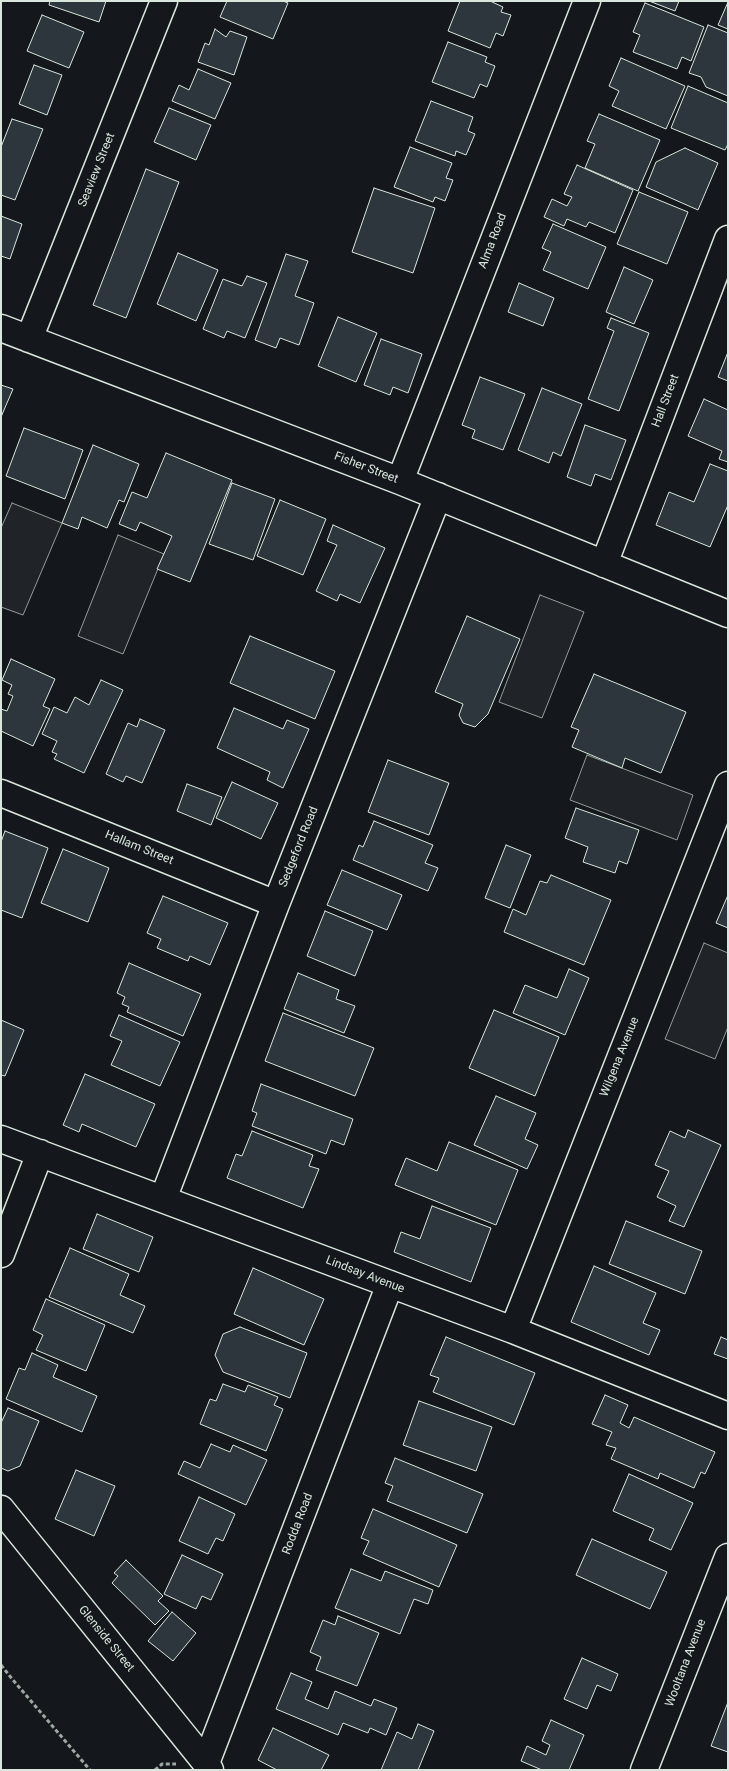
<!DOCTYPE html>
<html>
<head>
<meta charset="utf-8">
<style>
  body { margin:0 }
  #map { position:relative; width:729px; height:1771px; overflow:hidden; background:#14181c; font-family:Roboto,sans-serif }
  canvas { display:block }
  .frame { position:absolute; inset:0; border:2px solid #d8e6dc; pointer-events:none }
</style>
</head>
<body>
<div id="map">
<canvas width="729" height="1771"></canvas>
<div class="frame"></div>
</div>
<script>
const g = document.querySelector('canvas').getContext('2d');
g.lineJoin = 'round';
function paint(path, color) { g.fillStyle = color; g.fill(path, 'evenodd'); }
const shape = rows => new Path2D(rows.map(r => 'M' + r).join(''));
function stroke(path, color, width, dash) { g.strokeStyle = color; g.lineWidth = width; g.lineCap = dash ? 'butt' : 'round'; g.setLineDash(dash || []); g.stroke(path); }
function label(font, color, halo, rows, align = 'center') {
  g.font = font + ' Roboto,sans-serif'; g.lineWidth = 4; g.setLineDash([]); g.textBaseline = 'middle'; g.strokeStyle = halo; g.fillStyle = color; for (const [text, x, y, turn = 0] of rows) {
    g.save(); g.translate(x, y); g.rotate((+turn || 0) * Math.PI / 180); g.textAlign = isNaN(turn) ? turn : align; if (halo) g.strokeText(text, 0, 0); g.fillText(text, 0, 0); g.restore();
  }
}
const green = shape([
  [12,503,62,523,23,615,1,607,1,528,12,503],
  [118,535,164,554,123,654,78,636,118,535],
  [540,595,584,612,542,718,499,702,540,595],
  [587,755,693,795,677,840,570,800,587,755],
  [704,943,728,953,728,1027,715,1059,665,1039,704,943]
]);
paint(green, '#202428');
stroke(green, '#939e99', 1);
const building = shape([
  [50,1,106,1,99,22,49,5,50,1],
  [227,1,283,1,288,3,273,39,220,17,227,1],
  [460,1,490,1,503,7,501,12,511,15,503,36,496,33,490,48,448,31,460,1],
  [649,1,679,1,675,11,649,1],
  [728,2,728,29,718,25,728,2],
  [645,3,704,27,691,61,682,57,677,69,633,52,640,35,633,32,645,3],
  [42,15,84,32,69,68,27,51,42,15],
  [708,25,728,33,728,96,706,87,701,77,689,73,708,25],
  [215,29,226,37,230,31,247,37,234,75,198,62,205,43,209,45,215,29],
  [448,42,487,57,485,62,495,66,487,87,480,84,474,98,432,82,448,42],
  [621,58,685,86,666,129,612,106,619,91,609,86,621,58],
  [34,65,62,75,47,115,19,104,34,65],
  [198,69,231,83,215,119,172,101,179,85,189,90,198,69],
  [688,86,728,103,728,144,725,150,671,128,688,86],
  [431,101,473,117,468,131,475,134,466,155,456,151,455,156,415,141,431,101],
  [169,108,211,125,196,160,154,142,169,108],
  [599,114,660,140,638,191,585,168,595,144,587,141,599,114],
  [12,119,43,129,15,200,1,195,1,147,12,119],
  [410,147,452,163,446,178,453,180,445,201,435,197,433,202,394,187,410,147],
  [685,148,718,163,698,210,646,187,656,162,685,148],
  [577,165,633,190,615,233,589,222,586,227,567,219,564,226,544,217,552,199,567,206,572,197,564,194,577,165],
  [146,169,179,182,126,318,93,305,146,169],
  [374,188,435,208,413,273,352,252,374,188],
  [639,192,688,212,667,264,617,244,639,192],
  [1,216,22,224,10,259,1,256,1,216],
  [553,224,606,247,588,289,543,270,551,252,542,248,553,224],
  [178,253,218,270,196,321,157,304,178,253],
  [286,254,308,261,295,296,314,303,299,345,280,338,276,348,255,340,286,254],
  [624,267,653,280,634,324,606,312,624,267],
  [247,276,267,283,245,338,227,331,224,338,203,329,223,279,242,286,247,276],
  [519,283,554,298,543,326,508,312,519,283],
  [338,317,377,333,356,382,318,366,338,317],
  [611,318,649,333,619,411,588,399,614,331,607,328,611,318],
  [381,339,422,354,408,393,393,387,390,395,364,385,381,339],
  [728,352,728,381,718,377,728,352],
  [480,377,525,394,503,450,472,438,475,430,462,425,480,377],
  [1,385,13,389,1,417,1,385],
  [542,388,582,404,561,456,553,452,549,463,518,450,542,388],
  [704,399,728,410,728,462,719,459,722,451,688,436,704,399],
  [585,425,626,440,611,480,595,474,591,486,567,477,585,425],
  [24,428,83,450,65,499,6,476,24,428],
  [93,445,139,464,124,502,119,500,107,528,82,517,78,529,62,523,93,445],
  [166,453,232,480,190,582,157,569,172,536,140,522,136,531,119,524,132,492,147,498,166,453],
  [710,464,728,471,728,505,710,547,656,525,669,492,694,502,710,464],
  [232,483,275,499,253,560,209,544,232,483],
  [280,500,326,519,303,575,257,556,280,500],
  [333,525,385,548,360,603,340,594,337,601,316,591,337,545,327,541,333,525],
  [467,616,520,639,488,714,475,727,463,723,459,715,463,704,435,692,467,616],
  [250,636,335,671,315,719,230,683,250,636],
  [11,659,55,679,43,706,50,709,33,746,1,731,1,709,7,711,13,696,8,694,12,685,2,680,11,659],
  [594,674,686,712,661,773,625,758,622,768,572,747,579,730,571,727,594,674],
  [101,680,123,690,84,773,54,759,57,754,52,752,57,741,42,734,54,707,67,713,75,697,89,705,101,680],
  [234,708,283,729,287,720,309,729,283,788,267,780,270,772,217,748,234,708],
  [140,719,165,730,142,783,126,776,123,782,106,774,128,723,137,727,140,719],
  [388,760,449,783,429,835,368,812,388,760],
  [232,782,278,803,261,839,216,818,232,782],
  [187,784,222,797,211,825,177,811,187,784],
  [576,808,639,830,627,864,619,861,615,873,583,862,588,847,565,838,576,808],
  [374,821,433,845,425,863,438,868,428,891,353,860,359,845,363,847,374,821],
  [5,831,48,848,22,918,1,910,1,842,5,831],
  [506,845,531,855,510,908,485,898,506,845],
  [63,849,109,868,88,922,41,903,63,849],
  [342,870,402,895,387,930,327,905,342,870],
  [551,875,611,900,584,965,504,932,513,909,526,915,540,881,547,883,551,875],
  [728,895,728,928,716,923,728,895],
  [163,896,228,923,210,965,190,956,188,961,157,948,161,939,147,933,163,896],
  [325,911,373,931,355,976,307,956,325,911],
  [129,963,201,994,183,1036,127,1012,129,1007,122,1004,125,997,117,993,129,963],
  [569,969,589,978,565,1035,513,1013,525,985,557,998,569,969],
  [298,973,339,990,336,999,355,1006,344,1033,284,1009,298,973],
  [494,1010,559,1037,535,1096,469,1068,494,1010],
  [283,1013,374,1048,355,1096,265,1061,283,1013],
  [119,1015,180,1042,160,1086,111,1065,122,1041,110,1036,119,1015],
  [1,1020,24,1030,5,1076,1,1075,1,1020],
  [85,1074,155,1104,136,1147,82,1124,79,1132,63,1125,85,1074],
  [261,1084,353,1119,344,1145,331,1140,326,1154,252,1126,257,1113,252,1111,261,1084],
  [496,1096,536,1113,525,1139,538,1145,527,1169,474,1145,496,1096],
  [688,1130,721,1145,684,1227,669,1221,676,1206,657,1197,669,1171,655,1165,670,1131,685,1138,688,1130],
  [252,1131,313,1155,309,1166,319,1169,303,1208,227,1178,236,1154,242,1156,252,1131],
  [449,1142,518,1170,496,1225,395,1185,406,1158,437,1171,449,1142],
  [432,1206,491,1228,471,1282,394,1252,401,1232,420,1239,432,1206],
  [97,1214,153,1237,139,1272,83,1249,97,1214],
  [626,1221,702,1251,685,1294,609,1264,626,1221],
  [70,1248,129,1274,120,1295,145,1306,133,1333,49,1297,70,1248],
  [594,1266,656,1293,643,1323,660,1330,649,1355,571,1322,594,1266],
  [253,1268,324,1299,304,1345,234,1314,253,1268],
  [46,1299,105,1325,86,1371,36,1350,43,1335,33,1330,46,1299],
  [240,1327,307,1353,290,1398,223,1372,215,1355,223,1334,240,1327],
  [446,1337,535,1373,514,1425,433,1392,439,1378,430,1375,446,1337],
  [721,1337,728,1340,728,1359,714,1354,721,1337],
  [32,1353,58,1365,53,1377,97,1396,82,1432,6,1399,19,1368,25,1370,32,1353],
  [223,1384,245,1392,248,1385,278,1397,274,1405,283,1409,266,1451,200,1424,210,1399,216,1401,223,1384],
  [605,1395,628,1405,620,1423,629,1428,634,1417,715,1452,705,1474,701,1472,694,1488,660,1473,658,1479,611,1459,616,1448,606,1445,612,1432,592,1424,605,1395],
  [419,1401,492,1427,476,1471,403,1445,419,1401],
  [8,1408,39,1421,20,1466,8,1471,1,1468,1,1423,8,1408],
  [211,1444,230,1452,233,1445,267,1460,246,1505,178,1474,184,1461,200,1468,211,1444],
  [395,1458,483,1494,467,1533,387,1501,393,1486,385,1483,395,1458],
  [76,1470,115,1486,94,1536,55,1519,76,1470],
  [629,1474,693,1503,671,1550,649,1540,654,1529,613,1511,629,1474],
  [199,1497,235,1514,223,1541,216,1538,208,1554,179,1541,199,1497],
  [373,1509,457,1545,439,1587,363,1554,369,1541,361,1538,373,1509],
  [592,1539,667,1572,650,1609,576,1575,592,1539],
  [182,1555,223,1574,211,1600,202,1596,196,1609,164,1594,182,1555],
  [126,1560,163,1596,158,1601,169,1611,155,1625,112,1583,118,1576,114,1573,126,1560],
  [351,1569,381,1581,385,1571,433,1590,428,1604,414,1599,400,1634,335,1608,351,1569],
  [172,1612,196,1633,173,1661,148,1641,172,1612],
  [338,1616,379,1633,357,1686,316,1670,321,1657,310,1652,323,1620,335,1625,338,1616],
  [582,1658,618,1674,611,1691,597,1685,587,1709,564,1699,582,1658],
  [291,1673,312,1682,305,1699,328,1709,335,1691,371,1706,374,1699,397,1708,386,1735,370,1728,368,1733,343,1723,338,1735,276,1709,291,1673],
  [728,1702,728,1752,711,1746,728,1702],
  [551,1720,584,1735,569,1770,542,1770,521,1761,527,1746,546,1755,550,1745,542,1741,551,1720],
  [418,1724,434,1731,418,1770,381,1770,397,1732,412,1739,418,1724],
  [273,1728,329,1755,321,1770,277,1770,258,1760,273,1728]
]);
paint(building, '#2c363c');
stroke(building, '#d8e6dc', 1);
const minor = shape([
  [1,328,400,481,728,614],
  [29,339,164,1],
  [400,481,587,1],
  [604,564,728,239],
  [1,793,276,904],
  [1,1139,513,1330,728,1416],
  [163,1199,276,904,438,496],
  [1,1254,40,1153],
  [513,1330,728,785],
  [1,1509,206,1763,210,1770],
  [206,1763,390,1284],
  [644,1770,728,1557]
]);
stroke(minor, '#d8e6dc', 29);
stroke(shape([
  [1,1665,13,1680,90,1770],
  [155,1770,162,1764,176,1764]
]), '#9da8a2', 3, [4, 2.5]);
stroke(minor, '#14181c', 26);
label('12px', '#d8e6dc', '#14181c', [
  ["Seaview Street",97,170,-68],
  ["Alma Road",493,241,-69],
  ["Hall Street",666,401,-69],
  ["Fisher Street",366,468,21],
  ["Sedgeford Road",299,847,-68],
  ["Hallam Street",139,848,22],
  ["Wilgena Avenue",620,1057,-68],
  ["Lindsay Avenue",365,1275,21],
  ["Rodda Road",298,1524,-69],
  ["Glenside Street",106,1639,51],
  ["Wooltana Avenue",686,1663,-69]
]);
</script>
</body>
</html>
